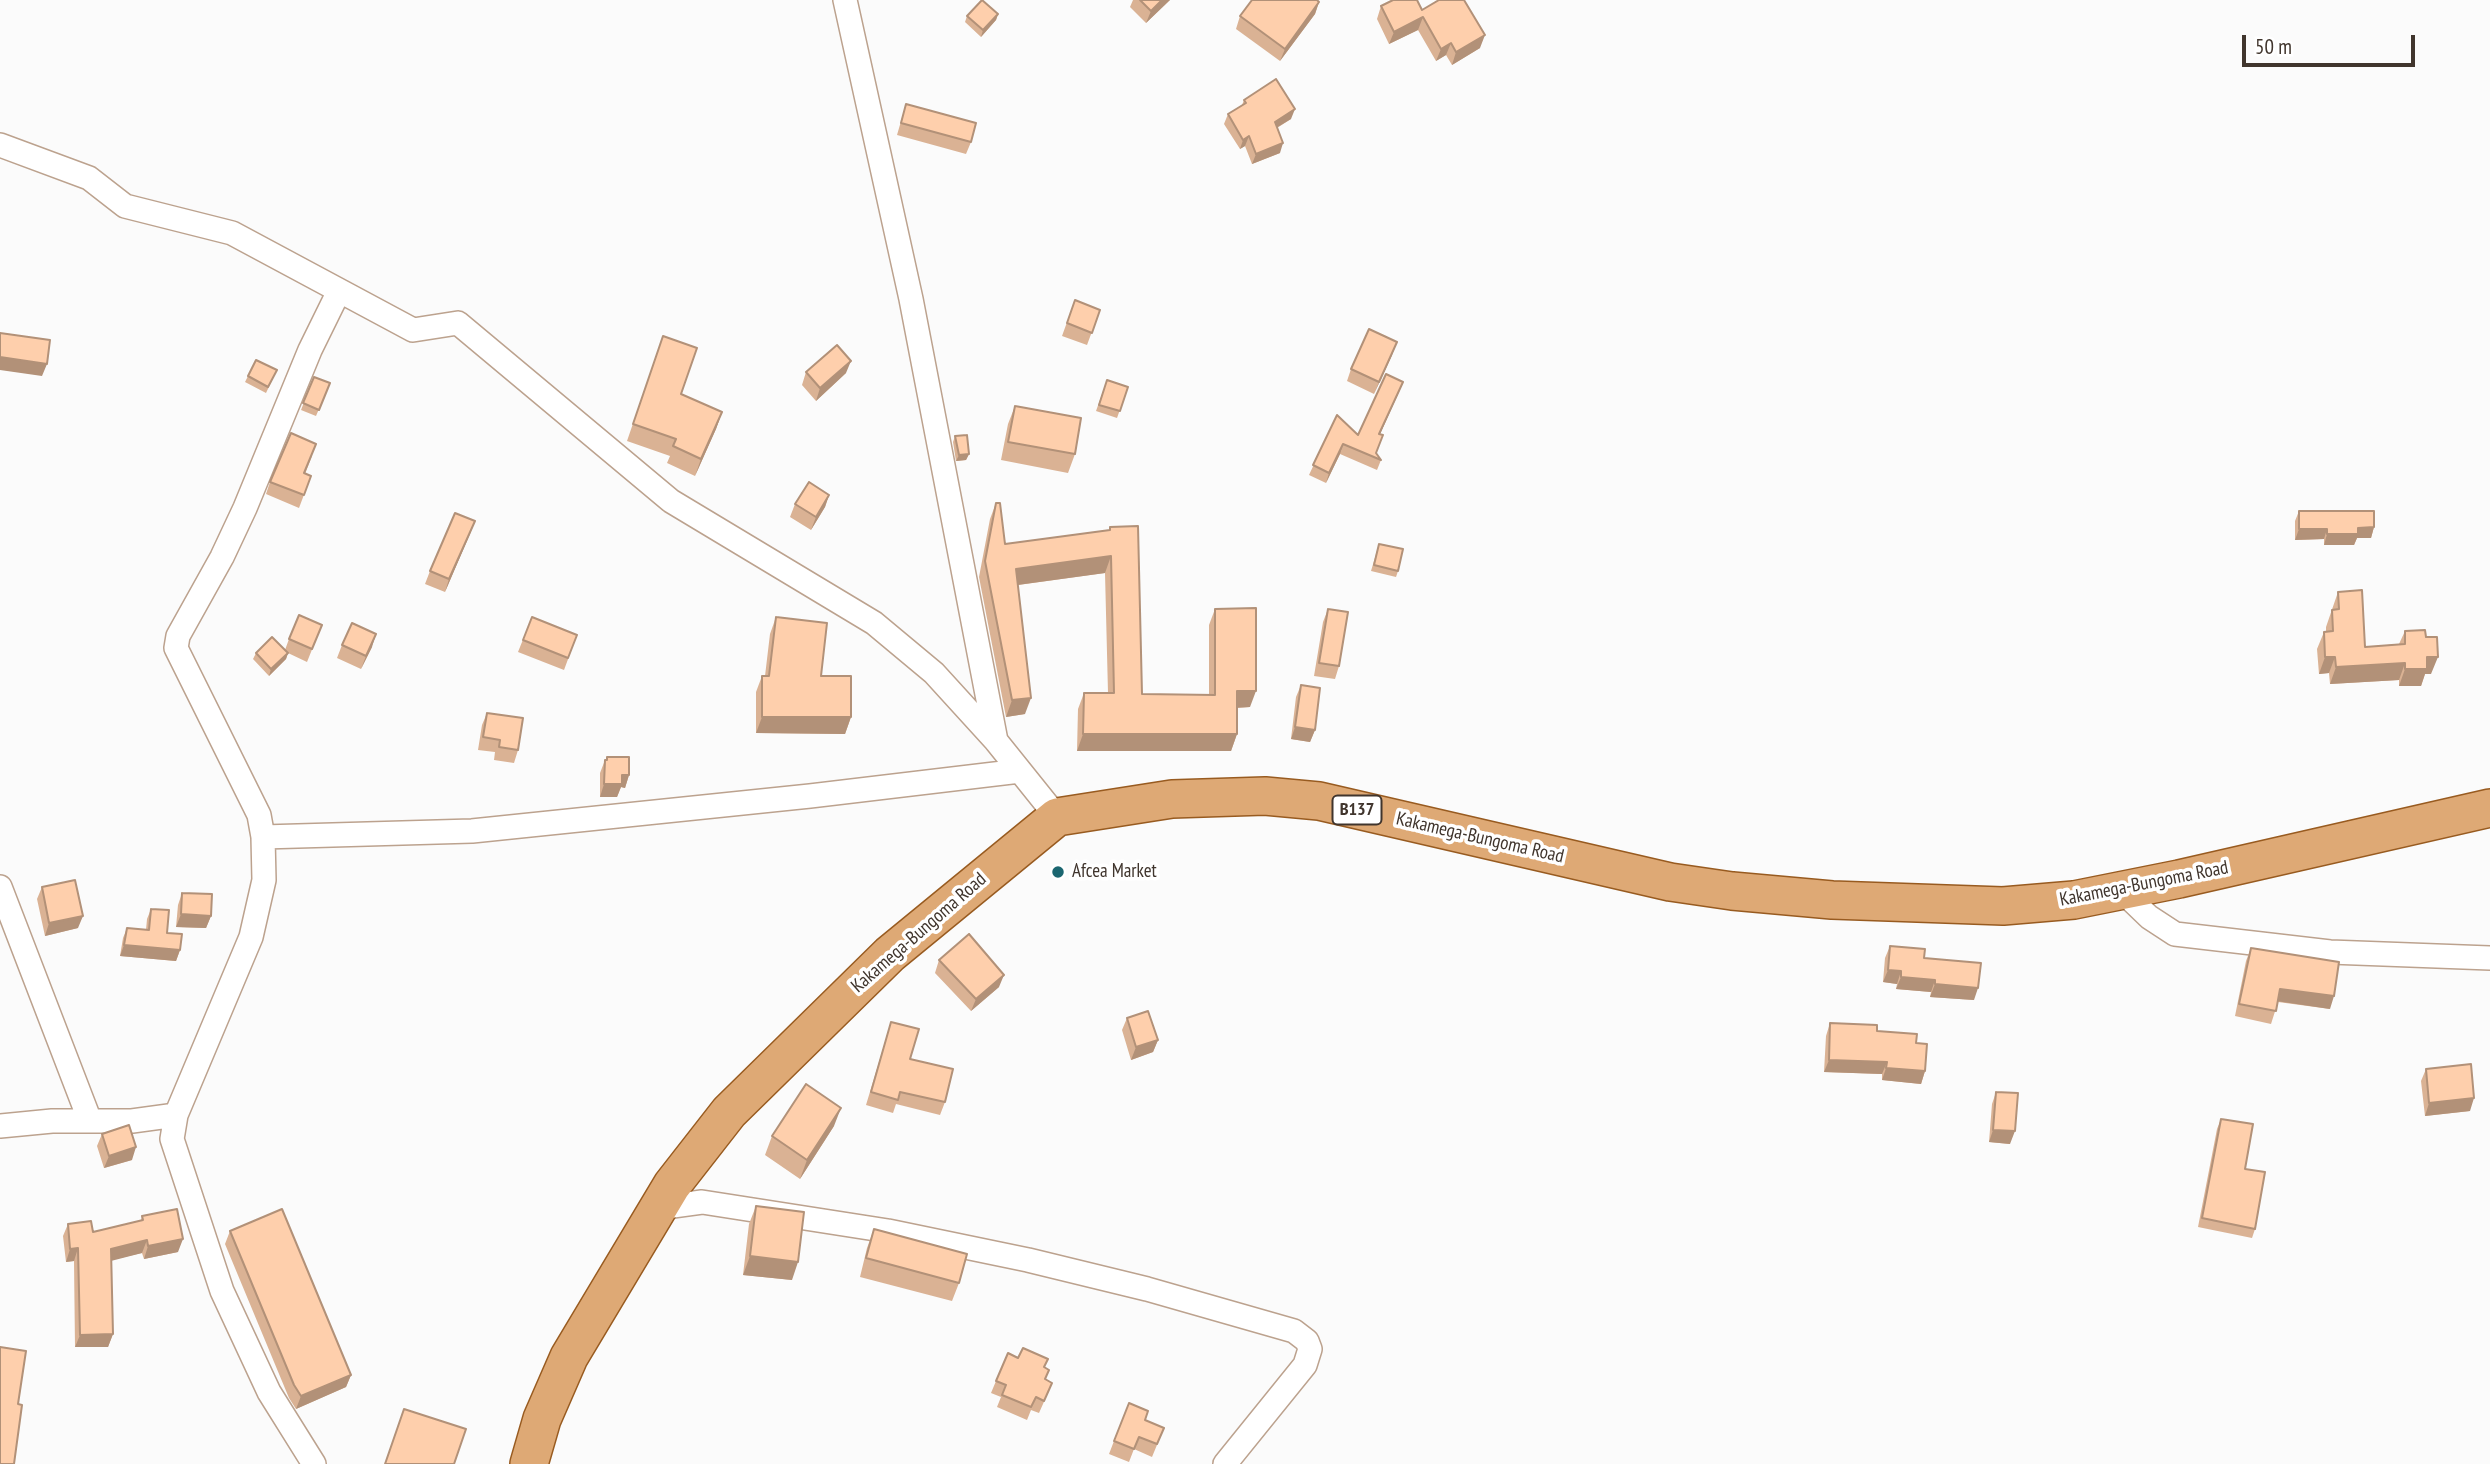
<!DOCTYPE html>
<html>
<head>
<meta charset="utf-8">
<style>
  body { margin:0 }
  #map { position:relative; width:2490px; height:1464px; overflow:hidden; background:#fbfbfb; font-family:"PT Sans Narrow",sans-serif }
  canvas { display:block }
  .scale { position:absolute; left:2242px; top:35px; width:173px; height:32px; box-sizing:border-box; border:4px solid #40352d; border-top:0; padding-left:9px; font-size:21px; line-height:24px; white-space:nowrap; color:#40352d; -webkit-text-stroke:5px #fff; paint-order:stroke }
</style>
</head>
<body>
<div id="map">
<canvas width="2490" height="1464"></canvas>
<div class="scale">50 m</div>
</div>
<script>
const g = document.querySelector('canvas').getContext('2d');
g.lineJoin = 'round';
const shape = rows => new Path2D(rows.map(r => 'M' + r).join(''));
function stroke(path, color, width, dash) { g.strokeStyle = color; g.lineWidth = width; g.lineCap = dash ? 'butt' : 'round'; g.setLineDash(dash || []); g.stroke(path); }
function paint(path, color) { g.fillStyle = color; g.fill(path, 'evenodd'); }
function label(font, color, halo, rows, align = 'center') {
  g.font = font + ' "PT Sans Narrow",sans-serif'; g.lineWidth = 7; g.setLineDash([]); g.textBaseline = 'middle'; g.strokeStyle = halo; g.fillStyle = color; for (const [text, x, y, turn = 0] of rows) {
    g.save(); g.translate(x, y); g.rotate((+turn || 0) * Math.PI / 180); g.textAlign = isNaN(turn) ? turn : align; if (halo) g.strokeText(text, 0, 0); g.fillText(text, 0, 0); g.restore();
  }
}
const street = shape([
  [845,0,911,299,996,741],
  [0,145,89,178,125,206,232,233,413,330,458,323,671,501,874,623,934,673,996,741,1057,817],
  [263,837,472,831,810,796,1020,771],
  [0,887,90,1121],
  [2122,891,2149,917,2175,934,2330,952,2490,958],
  [0,1126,52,1121,132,1121,176,1115],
  [658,1208,702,1202,888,1231,1028,1260,1147,1289,1294,1331,1307,1341,1310,1349,1305,1365,1225,1464],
  [314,1464,269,1392,222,1291,172,1139,176,1115,251,937,264,880,263,837,259,815,176,648,178,636,222,557,245,508,310,350,339,291]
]);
const primary = shape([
  [529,1464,542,1419,569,1357,672,1185,729,1112,890,954,1057,817,1172,799,1265,796,1319,801,1670,882,1732,891,1832,900,2003,906,2074,900,2179,879,2490,808]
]);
stroke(street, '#bca28e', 26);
stroke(primary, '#985b20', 40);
stroke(street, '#fff', 23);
stroke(primary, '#dea975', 37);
paint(shape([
  [1133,0,1170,0,1146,23,1130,7],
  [1319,2,1315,14,1280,61,1236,29,1240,16],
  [1381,6,1422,10,1480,48,1452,65,1446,55,1436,61,1418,30,1389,44,1377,19],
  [998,14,996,20,981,37,965,22,967,16],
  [1244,100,1291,119,1277,128,1280,153,1252,164,1245,146,1240,149,1224,124,1228,114,1242,105],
  [906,104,971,142,966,154,897,135],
  [1075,300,1100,310,1087,345,1062,336],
  [663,336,681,394,722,412,716,429,695,476,667,463,670,456,627,441],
  [1392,355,1374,394,1347,381,1351,369],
  [277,370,266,393,245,382,248,376],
  [806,372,846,373,816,401,802,385],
  [314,377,330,383,316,416,301,410],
  [1107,380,1128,387,1117,418,1096,411],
  [1403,382,1380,434,1376,453,1381,460,1377,470,1340,454,1326,483,1309,475,1337,415,1358,435],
  [1015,406,1075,454,1068,473,1001,460,1008,424],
  [955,436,969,454,966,460,956,461,953,442],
  [312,456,305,474,311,476,299,508,266,494,270,482],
  [829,495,825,507,811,530,790,517,795,504],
  [996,503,1005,544,1109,530,1110,527,1142,694,1209,695,1209,625,1215,609,1250,707,1237,708,1237,734,1231,751,1077,751,1078,709,1084,693,1108,693,1105,573,1018,585,1025,714,1006,717,979,577,990,519],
  [2299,511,2374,527,2371,538,2357,538,2354,545,2324,545,2324,539,2295,540,2295,521],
  [475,521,445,592,425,584,430,571],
  [1379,544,1398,571,1396,577,1371,571],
  [2338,592,2365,647,2399,644,2405,631,2426,637,2431,674,2425,674,2421,686,2399,686,2399,680,2330,684,2329,673,2319,674,2317,649,2324,632,2326,632,2326,627],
  [1328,609,1339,666,1335,679,1314,676,1323,622],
  [532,617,577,635,564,670,518,652],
  [776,617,851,717,845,734,756,733,756,692,762,676,765,676,770,634],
  [317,637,307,662,288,653,286,659,269,676,253,659,256,653,285,650,289,639],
  [342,645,372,647,361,669,337,658],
  [1301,685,1315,730,1310,742,1291,739,1296,697],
  [487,713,518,750,514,763,494,760,495,752,478,750,482,725],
  [607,757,629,775,625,788,621,787,617,797,600,797,600,773,605,760,606,760],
  [42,887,78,928,45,936,37,899],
  [182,893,211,916,206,928,176,927,178,905],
  [151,909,180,950,176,961,120,956,123,938,127,928,146,930,147,919],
  [1890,946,1924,958,1974,1000,1930,997,1931,992,1896,989,1897,984,1883,982,1885,958],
  [2251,948,2330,1009,2278,1002,2271,1024,2235,1016,2246,961],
  [939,960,999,987,971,1011,935,973],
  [1127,1018,1158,1040,1153,1052,1131,1060,1122,1030],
  [891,1022,910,1059,945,1102,940,1115,896,1104,893,1113,866,1105],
  [1830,1023,1877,1031,1916,1043,1925,1071,1921,1084,1882,1080,1882,1074,1824,1072,1826,1036],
  [2426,1069,2470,1111,2425,1116,2421,1081],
  [1996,1092,2010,1144,1989,1142,1992,1104],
  [2221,1119,2245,1169,2255,1229,2252,1238,2198,1227,2217,1129],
  [834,1126,800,1179,765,1155,772,1136],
  [102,1134,132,1160,104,1168,97,1146],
  [756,1206,792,1280,743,1275,749,1224],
  [142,1216,178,1252,144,1259,142,1253,111,1260,113,1334,108,1347,75,1347,74,1261,66,1262,63,1236,68,1224,93,1232,141,1221],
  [874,1229,959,1283,952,1301,860,1277,867,1248],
  [230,1231,351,1375,346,1387,296,1409,289,1398,225,1244],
  [1018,1358,1049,1370,1045,1380,1047,1395,1039,1413,1031,1410,1027,1420,997,1407,1001,1397,991,1393,996,1381],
  [1145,1420,1159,1440,1152,1457,1134,1449,1129,1462,1109,1454,1114,1441]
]), '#dab294');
paint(shape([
  [1162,0,1170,0,1146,23,1151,11],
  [1319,2,1315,14,1280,61,1285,49],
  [998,14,996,20,981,37,983,30],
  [1423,17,1418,30,1389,44,1394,32],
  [1485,35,1480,48,1452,65,1456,52],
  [1451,43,1446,55,1436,61,1441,49],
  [1295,109,1291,119,1271,131,1275,122],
  [1249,136,1245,146,1240,149,1243,140],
  [1283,143,1280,153,1252,164,1256,154],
  [1397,342,1392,355,1374,394,1379,382],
  [0,357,47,364,42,376,0,370],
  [851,361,846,373,816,401,820,388],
  [1403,382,1399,392,1376,443,1379,434],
  [722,412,716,429,695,476,701,459],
  [1343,444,1340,454,1326,483,1329,473],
  [969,454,966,460,956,461,959,455],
  [829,495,825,507,811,530,816,517],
  [475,521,470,534,445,592,449,579],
  [2374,527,2371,538,2357,538,2354,545,2324,545,2327,534,2358,528],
  [2299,529,2327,529,2324,539,2295,540],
  [1111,556,1105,573,1010,586,1016,569],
  [376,634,372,647,361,669,366,656],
  [288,653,286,659,269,676,271,669],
  [2325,657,2335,657,2329,673,2319,674],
  [2427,657,2438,657,2431,674,2425,674,2421,686,2399,686,2405,669],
  [2405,663,2399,680,2330,684,2336,667],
  [1237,691,1256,691,1250,707,1231,708],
  [1031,698,1025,714,1006,717,1012,700],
  [762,717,851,717,845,734,756,733],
  [1295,727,1315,730,1310,742,1291,739],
  [1083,734,1237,734,1231,751,1077,751],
  [622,775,629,775,625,788,621,787,617,797,600,797,604,784],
  [181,914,211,916,206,928,176,927],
  [83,916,78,928,45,936,49,923],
  [124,945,180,950,176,961,120,956],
  [1888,970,1901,971,1897,984,1883,982],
  [1004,975,999,987,971,1011,976,999],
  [1901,977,1935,980,1931,992,1896,989],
  [1935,984,1978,988,1974,1000,1930,997],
  [2280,989,2334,996,2330,1009,2276,1001],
  [1158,1040,1153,1052,1131,1060,1136,1047],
  [1829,1060,1887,1062,1882,1074,1824,1072],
  [1886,1068,1925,1071,1921,1084,1882,1080],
  [2474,1098,2470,1111,2425,1116,2429,1103],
  [841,1108,834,1126,800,1179,807,1160],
  [1993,1130,2015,1131,2010,1144,1989,1142],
  [136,1147,132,1160,104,1168,109,1156],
  [183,1239,178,1252,144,1259,148,1246],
  [147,1240,142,1253,107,1262,111,1249],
  [78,1248,74,1261,66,1262,70,1249],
  [750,1256,798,1262,792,1280,743,1275],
  [113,1334,108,1347,75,1347,80,1335],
  [351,1375,346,1387,296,1409,301,1396]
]), '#b29178');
const building = shape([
  [982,0,998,14,983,30,967,16,982,0],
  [1140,0,1162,0,1151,11,1140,0],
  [1252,0,1317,0,1319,2,1285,49,1240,16,1252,0],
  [1393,0,1417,0,1422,10,1439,0,1464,0,1485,35,1456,52,1451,43,1441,49,1423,17,1394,32,1381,6,1393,0],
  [1276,79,1295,109,1275,122,1283,143,1256,154,1249,136,1243,140,1228,114,1246,103,1244,100,1276,79],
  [906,104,976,123,971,142,901,123,906,104],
  [1075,300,1100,310,1092,333,1067,323,1075,300],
  [1369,329,1397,342,1379,382,1351,369,1369,329],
  [0,333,50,340,47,364,0,357,0,333],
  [663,336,697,348,681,394,722,412,701,459,673,446,676,439,633,424,663,336],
  [837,345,851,361,820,388,806,372,837,345],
  [256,360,277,370,268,387,248,376,256,360],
  [1386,374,1403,382,1379,434,1383,435,1376,453,1381,460,1343,444,1329,473,1313,465,1337,415,1358,435,1386,374],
  [314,377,330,383,319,410,303,403,314,377],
  [1107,380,1128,387,1120,411,1099,405,1107,380],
  [1015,406,1081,418,1075,454,1008,442,1015,406],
  [291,433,316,444,304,473,311,476,304,495,270,482,291,433],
  [967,435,969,454,959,455,955,436,967,435],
  [809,482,829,495,816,517,795,504,809,482],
  [996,503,1000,503,1005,544,1110,530,1110,527,1138,526,1142,694,1215,695,1215,609,1256,608,1256,691,1237,691,1237,734,1083,734,1084,693,1114,693,1111,556,1016,569,1031,698,1012,700,985,561,996,503],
  [2299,511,2374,511,2374,527,2358,528,2358,534,2327,534,2327,529,2299,529,2299,511],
  [455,513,475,521,449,579,430,571,455,513],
  [1379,544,1403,549,1398,571,1374,565,1379,544],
  [2362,590,2365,647,2405,644,2405,631,2425,630,2426,637,2437,637,2438,657,2427,657,2427,669,2405,669,2405,663,2336,667,2335,657,2325,657,2324,632,2333,631,2332,610,2339,609,2338,592,2362,590],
  [1328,609,1348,612,1339,666,1319,663,1328,609],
  [299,615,322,625,312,649,289,639,299,615],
  [532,617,577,635,568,658,523,640,532,617],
  [776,617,827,623,821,676,851,676,851,717,762,717,762,676,769,676,776,617],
  [352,623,376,634,366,656,342,645,352,623],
  [272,637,288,653,271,669,256,653,272,637],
  [1301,685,1320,688,1315,730,1295,727,1301,685],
  [487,713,523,718,518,750,499,747,500,740,483,737,487,713],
  [607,757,629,757,629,775,622,775,622,784,604,784,605,760,607,760,607,757],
  [75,880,83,916,49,923,42,887,75,880],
  [182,893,212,894,211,916,181,914,182,893],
  [151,909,169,910,167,933,182,934,180,950,124,945,127,928,149,930,151,909],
  [969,934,1004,975,976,999,939,960,969,934],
  [1890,946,1925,949,1924,958,1981,963,1978,988,1935,984,1935,980,1901,977,1901,971,1888,970,1890,946],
  [2251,948,2339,962,2334,996,2280,989,2276,1011,2239,1004,2251,948],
  [1148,1011,1158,1040,1136,1047,1127,1018,1148,1011],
  [891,1022,919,1029,910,1059,953,1069,945,1102,900,1092,898,1100,871,1092,891,1022],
  [1830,1023,1877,1025,1877,1031,1917,1034,1916,1043,1927,1044,1925,1071,1886,1068,1887,1062,1829,1060,1830,1023],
  [2471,1064,2474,1098,2429,1103,2426,1069,2471,1064],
  [806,1084,841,1108,807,1160,772,1136,806,1084],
  [1996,1092,2018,1093,2015,1131,1993,1130,1996,1092],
  [2221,1119,2253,1124,2245,1169,2265,1172,2255,1229,2202,1218,2221,1119],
  [129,1125,136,1147,109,1156,102,1134,129,1125],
  [756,1206,804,1212,798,1262,750,1256,756,1206],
  [177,1209,183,1239,148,1246,147,1240,111,1249,113,1334,80,1335,78,1248,70,1249,68,1224,91,1221,93,1232,143,1220,142,1216,177,1209],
  [282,1209,351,1375,301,1396,294,1385,230,1231,282,1209],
  [874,1229,967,1254,959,1283,866,1258,874,1229],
  [0,1347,26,1351,18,1404,22,1405,14,1464,0,1464,0,1347],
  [1023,1348,1048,1359,1044,1367,1049,1370,1045,1379,1052,1383,1044,1401,1036,1397,1031,1407,1002,1395,1006,1385,996,1381,1008,1353,1018,1358,1023,1348],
  [1129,1403,1148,1411,1145,1420,1164,1428,1157,1444,1139,1437,1134,1449,1114,1441,1129,1403],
  [404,1409,466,1429,454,1464,385,1464,404,1409]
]);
paint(building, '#fecfac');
stroke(building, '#b29178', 2);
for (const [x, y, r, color] of [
  [1058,872,7,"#1b6670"]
]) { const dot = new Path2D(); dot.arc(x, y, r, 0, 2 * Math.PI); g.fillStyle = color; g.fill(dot); stroke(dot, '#fff', 2.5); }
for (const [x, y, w] of [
  [1357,810,49]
]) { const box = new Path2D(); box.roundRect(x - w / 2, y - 14.5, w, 29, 5); g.fillStyle = '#fff'; g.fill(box); stroke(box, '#40352d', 2); }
label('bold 18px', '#40352d', null, [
  ["B137",1357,810]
]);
label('19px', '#40352d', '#fff', [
  ["Kakamega-Bungoma Road",1480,838,13],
  ["Kakamega-Bungoma Road",2144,884,-11],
  ["Kakamega-Bungoma Road",919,933,-41]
]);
label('19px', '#40352d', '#fff', [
  ["Afcea Market",1072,872]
], 'left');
</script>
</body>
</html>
